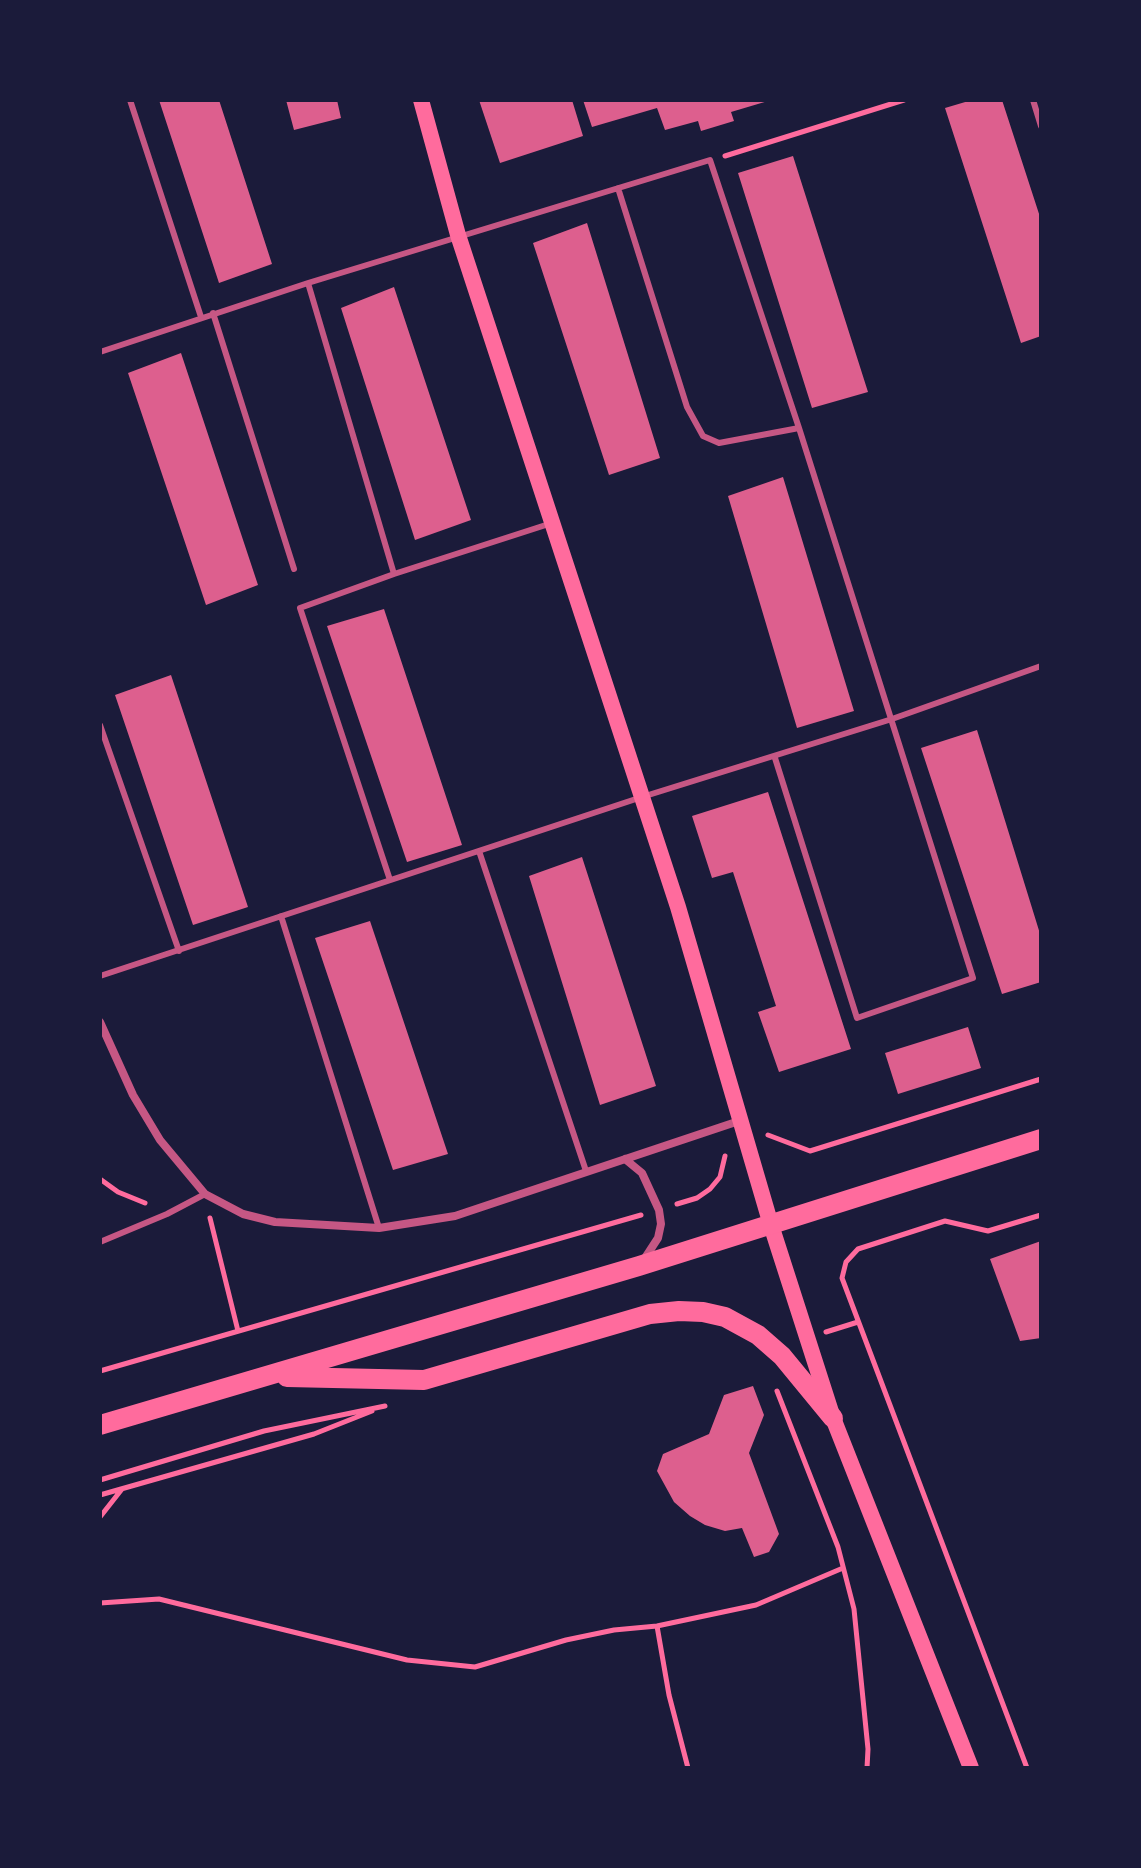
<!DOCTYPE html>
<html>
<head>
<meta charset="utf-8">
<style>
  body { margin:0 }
  #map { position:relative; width:1141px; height:1868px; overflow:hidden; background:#1b1b3a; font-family:Overpass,sans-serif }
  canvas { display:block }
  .frame { position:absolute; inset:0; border:102px solid #1b1b3a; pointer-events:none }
</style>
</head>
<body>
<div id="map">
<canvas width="1141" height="1868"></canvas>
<div class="frame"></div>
</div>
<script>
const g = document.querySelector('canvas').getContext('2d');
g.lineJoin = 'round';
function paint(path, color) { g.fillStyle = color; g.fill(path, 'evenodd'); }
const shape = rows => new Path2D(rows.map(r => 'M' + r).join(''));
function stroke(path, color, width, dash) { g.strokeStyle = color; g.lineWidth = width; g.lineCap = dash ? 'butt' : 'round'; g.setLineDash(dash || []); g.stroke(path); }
paint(shape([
  [159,100,219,100,272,264,219,283],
  [286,100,337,100,341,118,294,130],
  [479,100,572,100,583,136,500,163],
  [583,100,768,100,768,101,731,112,734,121,701,131,698,121,665,130,657,108,592,127],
  [972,100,1002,100,1041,220,1041,336,1021,343,945,108],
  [793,156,868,392,812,408,738,173],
  [587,223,660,458,609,475,533,243],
  [394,287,471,520,415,540,341,308],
  [181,353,258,585,206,605,128,373],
  [783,477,854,711,797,728,728,496],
  [384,609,462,845,407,862,327,626],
  [171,675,248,907,193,925,115,695],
  [977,730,1041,937,1041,982,1002,994,921,748],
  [768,792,851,1049,779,1072,758,1012,776,1006,733,872,712,878,692,816],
  [582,857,656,1086,600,1105,529,876],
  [370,921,448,1154,393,1170,315,938],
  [968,1027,981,1068,898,1094,885,1053],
  [1041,1241,1041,1338,1020,1341,990,1259],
  [753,1386,764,1415,749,1453,779,1534,769,1552,754,1557,742,1528,725,1531,705,1525,690,1516,674,1502,657,1471,663,1454,709,1434,724,1395]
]), '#dd5f8e');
stroke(shape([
  [725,156,904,100],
  [768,1135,810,1151,1041,1079],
  [100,1179,118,1192,145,1203],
  [677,1204,697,1198,710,1189,720,1177,725,1156],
  [210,1218,238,1331],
  [826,1332,858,1322],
  [100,1371,641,1215],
  [777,1391,838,1547,854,1609,868,1749,867,1768],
  [100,1480,264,1431,385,1406],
  [100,1495,314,1434,372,1411],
  [100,1517,122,1489],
  [100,1603,159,1599,407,1660,475,1667,566,1640,614,1630,657,1626,756,1605,843,1568],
  [657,1626,669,1695,688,1768],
  [1027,1768,842,1278,846,1262,858,1249,945,1221,988,1231,1041,1215]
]), '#ff6b9d', 5);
stroke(shape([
  [130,100,201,317],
  [1033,100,1041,126],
  [618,188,687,407,703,436,719,443,799,428],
  [213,313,294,569],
  [100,352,308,283],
  [552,523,394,574,308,283,710,160,799,428,973,978,857,1018,775,758],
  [100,725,179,951],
  [479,851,586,1171],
  [390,880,300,608,394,574],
  [281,916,379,1228],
  [100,976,642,797,892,719,1041,666],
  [100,1242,167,1214,205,1194]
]), '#c65784', 6);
stroke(shape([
  [100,1022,133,1095,160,1140,205,1194,243,1214,275,1222,379,1228,455,1216,742,1120],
  [625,1159,642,1173,659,1210,661,1224,658,1238,645,1258]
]), '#c65784', 8);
stroke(shape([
  [421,100,458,235,678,907,771,1225,833,1418,971,1768]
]), '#ff6b9d', 16);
stroke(shape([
  [287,1377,424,1380,650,1314,679,1311,703,1312,725,1317,758,1335,782,1356,833,1418],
  [100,1425,639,1266,1041,1139]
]), '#ff6b9d', 20);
</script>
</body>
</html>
